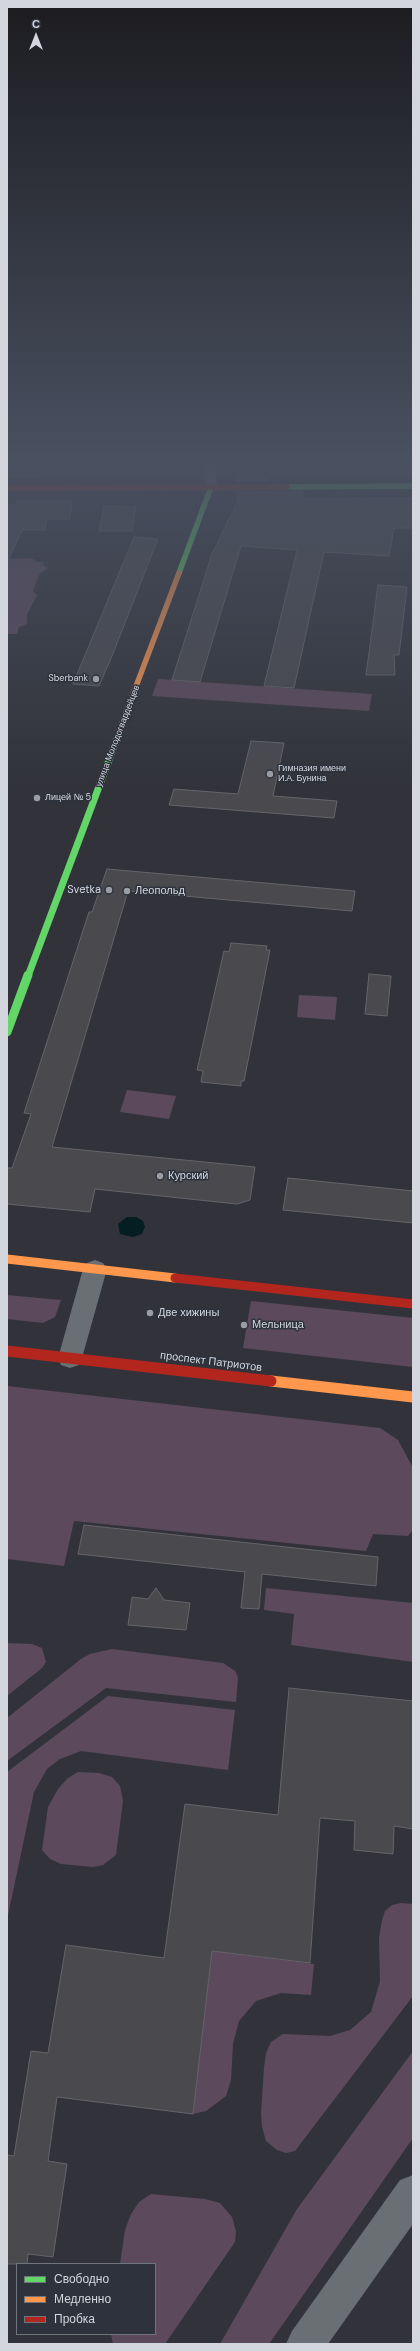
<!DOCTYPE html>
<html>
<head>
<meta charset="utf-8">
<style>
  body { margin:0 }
  #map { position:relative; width:420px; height:2351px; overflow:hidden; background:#32333a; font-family:"DM Sans",sans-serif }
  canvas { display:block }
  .frame { position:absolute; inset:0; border:8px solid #d3d6dd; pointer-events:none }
  .legend { position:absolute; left:16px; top:2263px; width:140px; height:72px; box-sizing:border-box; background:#2e323d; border:1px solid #70747d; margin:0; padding:5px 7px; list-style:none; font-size:12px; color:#d3d6dd }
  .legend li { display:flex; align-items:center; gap:8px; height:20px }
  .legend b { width:20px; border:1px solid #70747d }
  .north { position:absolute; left:16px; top:16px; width:40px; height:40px; -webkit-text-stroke:3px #2e323d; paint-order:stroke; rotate:0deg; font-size:11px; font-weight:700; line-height:16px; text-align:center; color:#d3d6dd }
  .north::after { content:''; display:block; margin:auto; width:14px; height:18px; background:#d3d6dd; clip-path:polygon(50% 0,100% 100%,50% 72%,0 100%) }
</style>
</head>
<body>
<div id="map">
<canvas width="420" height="2351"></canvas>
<div class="frame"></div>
<ul class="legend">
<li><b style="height:5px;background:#63d668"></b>Свободно</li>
<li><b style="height:5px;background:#ff974d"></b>Медленно</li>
<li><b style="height:5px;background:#b3261e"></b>Пробка</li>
</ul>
<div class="north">С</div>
</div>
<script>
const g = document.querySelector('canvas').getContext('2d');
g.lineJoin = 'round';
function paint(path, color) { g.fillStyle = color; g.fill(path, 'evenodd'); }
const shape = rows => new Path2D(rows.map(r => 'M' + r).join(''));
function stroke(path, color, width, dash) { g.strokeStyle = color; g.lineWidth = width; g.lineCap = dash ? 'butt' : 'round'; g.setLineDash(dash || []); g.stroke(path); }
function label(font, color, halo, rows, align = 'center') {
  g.font = font + ' "DM Sans",sans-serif'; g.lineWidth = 3; g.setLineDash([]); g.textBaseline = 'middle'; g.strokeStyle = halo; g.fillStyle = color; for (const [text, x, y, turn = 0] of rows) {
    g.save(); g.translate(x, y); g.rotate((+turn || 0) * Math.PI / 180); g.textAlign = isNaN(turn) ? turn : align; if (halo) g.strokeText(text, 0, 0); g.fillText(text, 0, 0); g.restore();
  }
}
paint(shape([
  [7,461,413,461,413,477,7,478],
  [31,558,38,562,44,562,43,565,48,568,39,575,33,591,37,595,27,615,27,624,19,627,17,634,7,634,7,559],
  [158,679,372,694,369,711,152,696],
  [299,995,337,997,335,1020,297,1017],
  [127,1090,176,1096,169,1119,120,1112],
  [7,1295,61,1300,55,1317,43,1323,7,1319],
  [251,1301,413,1318,413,1367,243,1348],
  [7,1386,380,1428,398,1440,412,1466,412,1531,408,1536,373,1534,366,1551,74,1521,64,1566,7,1559],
  [266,1588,413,1603,413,1662,291,1645,294,1614,264,1610],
  [7,1643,32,1644,42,1648,46,1662,42,1668,7,1696],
  [112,1649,223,1663,235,1671,238,1677,236,1702,106,1688,7,1761,7,1718,81,1659,90,1654],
  [108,1696,235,1710,228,1770,81,1751,60,1759,47,1769,34,1792,7,1920,7,1772],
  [78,1772,99,1773,112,1777,120,1786,123,1801,116,1855,103,1865,93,1867,61,1864,50,1859,42,1850,48,1807,58,1789,68,1778],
  [401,1903,413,1904,413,1996,295,2151,286,2153,277,2150,266,2141,262,2127,261,2113,264,2068,266,2053,271,2042,283,2034,330,2036,350,2030,371,2012,380,1981,379,1938,382,1920,385,1911,392,1905],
  [212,1951,314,1964,311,1995,281,1993,256,2001,239,2021,233,2044,231,2080,226,2096,206,2111,193,2114],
  [413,2051,413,2138,269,2344,220,2344,297,2209],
  [151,2194,205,2199,220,2203,232,2217,236,2231,235,2242,165,2344,113,2344,111,2334,155,2334,155,2264,120,2264,125,2230,131,2214,139,2202]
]), '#5c4a5c');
paint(shape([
  [127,1217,136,1217,143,1221,145,1227,142,1234,133,1237,120,1234,118,1224]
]), '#041e21');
const building = shape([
  [236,478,268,478,268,481,236,481,236,478],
  [237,492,302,492,303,499,413,498,413,528,394,528,389,556,324,552,294,688,264,686,297,550,241,546,200,682,172,680,212,554,238,501,237,492],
  [17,501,72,501,70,519,47,519,45,530,22,530,7,563,7,505,17,505,17,501],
  [104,506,136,507,132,531,99,531,104,506],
  [134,537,158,539,112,656,99,686,73,684,134,537],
  [378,585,407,587,399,655,394,655,395,675,366,675,378,585],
  [251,741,284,743,273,796,337,801,334,818,169,805,174,789,238,794,251,741],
  [107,869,355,891,352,911,128,891,52,1147,255,1167,250,1200,237,1204,95,1189,90,1212,7,1204,7,1168,12,1168,31,1114,24,1113,89,912,92,912,107,869],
  [231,943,267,946,266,950,270,950,244,1081,241,1081,241,1086,201,1082,203,1071,197,1070,224,951,229,952,231,943],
  [369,974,391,976,387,1016,365,1014,369,974],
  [288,1178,413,1191,413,1223,283,1210,288,1178],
  [84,1525,378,1557,376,1586,262,1574,259,1609,241,1608,245,1572,78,1554,84,1525],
  [156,1588,164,1600,190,1603,186,1630,128,1625,132,1597,148,1599,156,1588],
  [289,1688,413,1701,413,1829,394,1826,393,1854,354,1850,355,1821,320,1818,310,1963,212,1951,193,2114,57,2097,48,2161,67,2164,53,2257,28,2254,27,2264,7,2264,7,2155,14,2156,31,2051,48,2053,66,1945,164,1958,185,1804,278,1815,289,1688]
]);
paint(building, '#49494e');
stroke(building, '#65646a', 1);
paint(shape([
  [204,461,216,461,217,487,215,490,207,490,205,487,204,461],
  [95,1260,103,1263,107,1269,82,1358,79,1365,70,1368,61,1365,58,1358,83,1269,87,1263,95,1260],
  [413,2175,413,2224,328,2344,286,2344,292,2331,400,2180,413,2175]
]), '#6a6f74');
stroke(shape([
  [287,487,413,486],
  [179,573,211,487]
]), '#63d668', 5.5);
stroke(shape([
  [28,976,118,736]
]), '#63d668', 7);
stroke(shape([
  [7,1032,28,975]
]), '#63d668', 9);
stroke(shape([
  [135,689,179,573]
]), '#ff974d', 5.5);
stroke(shape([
  [118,736,136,688]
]), '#ff974d', 7);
stroke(shape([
  [7,1259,175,1278]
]), '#ff974d', 9);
stroke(shape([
  [271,1381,413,1397]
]), '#ff974d', 11);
stroke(shape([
  [7,488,287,487]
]), '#b3261e', 5.5);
stroke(shape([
  [175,1278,413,1304]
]), '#b3261e', 9);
stroke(shape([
  [7,1351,271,1381]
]), '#b3261e', 11);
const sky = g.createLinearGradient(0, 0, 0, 790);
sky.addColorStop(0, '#1c1c20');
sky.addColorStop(0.58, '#495060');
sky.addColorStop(1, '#49506000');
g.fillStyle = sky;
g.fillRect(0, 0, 420, 790);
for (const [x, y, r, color] of [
  [96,679,4,"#9b9da4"],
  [270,774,4,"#9b9da4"],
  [37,798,4,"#9b9da4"],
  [109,890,4,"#9b9da4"],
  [127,891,4,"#9b9da4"],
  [160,1176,4,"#9b9da4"],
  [150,1313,4,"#9b9da4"],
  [244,1325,4,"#9b9da4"]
]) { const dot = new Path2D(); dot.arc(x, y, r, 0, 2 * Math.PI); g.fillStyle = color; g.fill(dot); stroke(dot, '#2e323d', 1.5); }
label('9px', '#d3d6dd', '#2e323d', [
  ["Sberbank",88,679,"right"],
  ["Гимназия имени",278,769],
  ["И.А. Бунина",278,779],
  ["Лицей № 5",45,798]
], 'left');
label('9px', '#d3d6dd', '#2e323d', [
  ["улица Молодогвардейцев",118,736,-69]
]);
label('11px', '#d3d6dd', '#2e323d', [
  ["Svetka",101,890,"right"],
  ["Леопольд",135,891],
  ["Курский",168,1176],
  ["Две хижины",158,1313],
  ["Мельница",252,1325]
], 'left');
label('11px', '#d3d6dd', '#2e323d', [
  ["проспект Патриотов",211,1362,7]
]);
</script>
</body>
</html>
